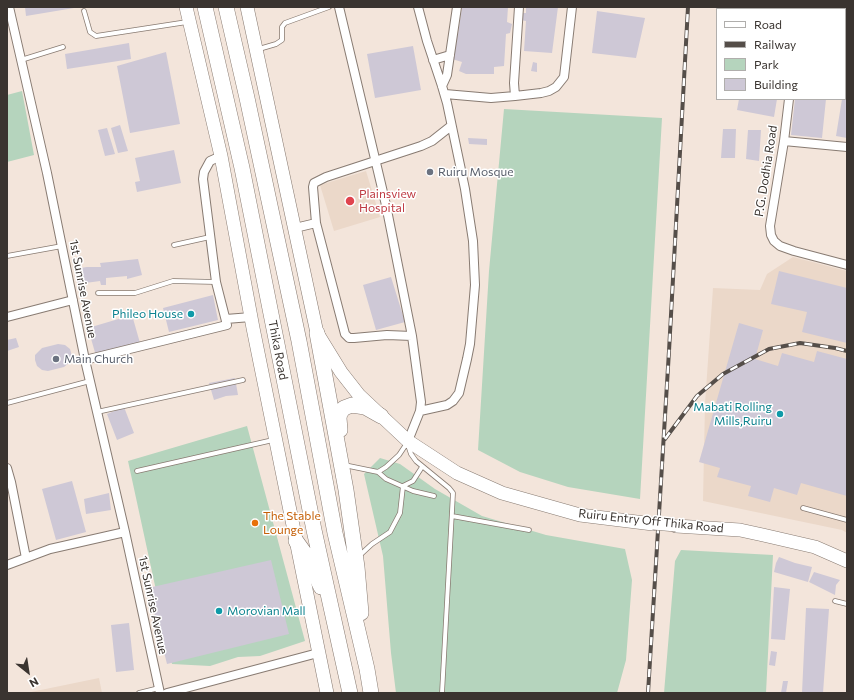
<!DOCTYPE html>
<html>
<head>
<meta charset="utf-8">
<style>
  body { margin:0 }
  #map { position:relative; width:854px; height:700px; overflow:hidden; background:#f3e5db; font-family:Commissioner,sans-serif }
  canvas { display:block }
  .frame { position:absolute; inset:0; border:8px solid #3a3430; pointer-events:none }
  .legend { position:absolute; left:716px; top:8px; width:130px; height:92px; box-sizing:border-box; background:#fff; border:1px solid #b0aeac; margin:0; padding:5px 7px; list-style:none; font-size:12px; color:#3a3430 }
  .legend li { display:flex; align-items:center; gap:8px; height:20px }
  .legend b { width:20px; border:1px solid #b0aeac }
  .north { position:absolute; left:8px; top:652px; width:40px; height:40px; -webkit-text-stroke:3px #fff; paint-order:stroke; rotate:150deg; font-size:11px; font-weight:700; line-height:16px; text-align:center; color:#3a3430 }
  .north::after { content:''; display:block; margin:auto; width:14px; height:18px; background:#3a3430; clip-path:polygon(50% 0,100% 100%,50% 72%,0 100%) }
</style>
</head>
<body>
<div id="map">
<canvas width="854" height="700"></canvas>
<div class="frame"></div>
<ul class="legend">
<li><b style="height:5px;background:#fff"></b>Road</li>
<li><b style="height:5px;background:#554e49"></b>Railway</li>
<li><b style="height:11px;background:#b5d4bd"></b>Park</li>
<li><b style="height:11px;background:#cec8d6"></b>Building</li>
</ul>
<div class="north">N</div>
</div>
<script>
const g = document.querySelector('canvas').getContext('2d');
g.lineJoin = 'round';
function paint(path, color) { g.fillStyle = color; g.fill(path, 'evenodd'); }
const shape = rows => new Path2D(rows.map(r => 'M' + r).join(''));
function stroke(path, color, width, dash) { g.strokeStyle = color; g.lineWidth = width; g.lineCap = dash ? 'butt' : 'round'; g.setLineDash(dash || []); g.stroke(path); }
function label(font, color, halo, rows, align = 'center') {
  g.font = font + ' Commissioner,sans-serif'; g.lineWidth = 3; g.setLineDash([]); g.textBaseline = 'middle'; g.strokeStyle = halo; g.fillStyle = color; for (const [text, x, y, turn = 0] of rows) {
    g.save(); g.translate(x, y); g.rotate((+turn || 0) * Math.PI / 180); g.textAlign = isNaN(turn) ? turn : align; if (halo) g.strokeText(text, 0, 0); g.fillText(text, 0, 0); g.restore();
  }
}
paint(shape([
  [366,171,380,217,334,231,320,185],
  [793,257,847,271,847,533,842,530,703,501,705,404,713,288,760,290,767,274],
  [99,678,102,693,32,693,31,692]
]), '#ebd8c9');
paint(shape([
  [22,91,34,155,7,162,7,95],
  [504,109,662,118,640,499,568,487,520,472,478,450,489,271],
  [247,426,305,641,260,656,238,657,210,666,172,664,128,461],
  [380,458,400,464,435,489,482,516,546,535,625,549,632,580,626,660,617,693,396,693,391,653,383,556,364,474],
  [681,550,773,555,766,693,664,693,675,561]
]), '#b5d4bd');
paint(shape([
  [25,7,74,7,74,8,26,16],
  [462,7,508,7,507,22,512,24,510,33,506,34,504,66,494,67,494,74,466,74,459,71,462,62,452,59,455,36,458,34],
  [526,7,558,7,552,53,524,51,526,21,521,20,521,13,526,13],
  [802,7,847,7,846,13,845,9,831,8,830,9,802,9],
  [597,11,645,18,636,58,592,53],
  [129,43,131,59,67,69,65,54],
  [413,46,421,90,375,98,367,54],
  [166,52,180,124,130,133,117,66],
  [845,59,847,59,847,73,845,72],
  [533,62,537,63,537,72,531,71],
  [845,97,847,97,847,138,836,136,842,99,845,99],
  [739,99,777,99,774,117,737,110],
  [795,99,826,99,822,138,791,135],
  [120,125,128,151,118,153,111,128],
  [107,128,115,154,105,156,98,130],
  [723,129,736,129,735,158,721,158],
  [748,130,761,130,759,161,746,159],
  [468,138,487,139,487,145,469,144],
  [174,150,181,183,137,192,135,182,140,181,135,158],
  [138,259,142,275,127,279,127,276,106,278,106,285,101,285,100,281,78,284,74,269,87,267,101,267,100,263],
  [779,271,847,288,847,343,802,332,807,312,771,304],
  [391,277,405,322,376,330,363,285],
  [213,295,218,320,169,332,163,308],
  [132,315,140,343,96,356,88,328],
  [739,323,763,330,755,359,778,366,782,353,814,362,817,351,847,359,847,496,801,483,797,495,774,488,770,502,748,496,751,486,717,477,720,468,699,462],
  [16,338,19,347,7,351,7,340],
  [58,344,65,345,70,349,72,356,70,362,64,367,48,371,42,370,37,366,35,360,35,355,42,348],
  [235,378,238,395,226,396,214,400,209,383],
  [124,407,134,433,117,440,107,414],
  [72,481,86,532,56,540,42,489],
  [109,493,111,510,86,514,84,499],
  [779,557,795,563,812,567,808,582,774,572,776,563],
  [271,560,289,634,167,664,148,588],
  [814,572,840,580,836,585,835,595,809,582],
  [774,587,790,589,785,640,771,639],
  [806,608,829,609,823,693,802,693],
  [129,623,134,670,116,672,111,625],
  [771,651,777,652,775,666,769,665],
  [783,681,788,681,786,693,781,693]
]), '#cec8d6');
const lane = shape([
  [84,11,90,32,96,36,187,22],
  [259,49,276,44,282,40,282,27,285,23,329,7],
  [21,60,63,47],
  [174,245,210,237],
  [7,256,62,246],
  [98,293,135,293,173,281,216,282],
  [7,403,90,381],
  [97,412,243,380],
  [408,445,411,454,416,461,449,488,453,493,442,693],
  [344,465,378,472,386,479,413,491,434,496],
  [137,471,273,440],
  [378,472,386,467,399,455,407,443],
  [803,508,847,520],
  [452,516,529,530],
  [359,556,372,544,390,532,400,513,403,486,413,481,422,467],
  [835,601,847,604],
  [139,693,159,688]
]);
const street = shape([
  [9,7,47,173,85,360,125,532,160,693],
  [339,7,386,205,412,336,421,402,420,411,408,441],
  [418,7,427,41,442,86,447,103,465,189,473,241,475,285,470,344,467,359,459,393,453,401,447,405,420,411],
  [519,7,514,83,515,96,541,93,549,91,556,87,564,77,572,7],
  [798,9,798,7],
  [845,54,847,55],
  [433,60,450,55],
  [442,86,447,75,457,7],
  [445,94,491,98,515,96],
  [789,99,784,141,770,226,771,235,774,241,780,246,794,251,847,265],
  [784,141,847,147],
  [295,228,316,223],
  [7,317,73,300],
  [226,319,251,317],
  [412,336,387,335,354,338,349,338,345,334,316,223,313,187,314,183,326,177,421,146,432,141,451,126],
  [85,360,227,325,216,282,203,179,204,172,210,161,221,156],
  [7,468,11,482,26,558],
  [7,565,50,549,125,532],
  [167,693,318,653]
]);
const primary = shape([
  [186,7,221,156,253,328,327,693],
  [247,7,317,333,341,372,359,395,408,441,457,473,502,493,580,515,653,524],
  [676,526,740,530,763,535,815,547,847,561]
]);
const highway = shape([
  [205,7,242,168,314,530,350,693],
  [226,7,247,98,299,341,335,533,367,669,371,693],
  [317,333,346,490,357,567,361,613],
  [340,430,339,418,340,413,344,408,352,405,365,407,381,416],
  [296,541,306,555,321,587]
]);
stroke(lane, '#887b72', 5.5);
stroke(street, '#887b72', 10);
stroke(primary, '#887b72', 14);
stroke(highway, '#887b72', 16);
stroke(lane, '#fff', 4);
stroke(street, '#fff', 8);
stroke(primary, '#fff', 13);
stroke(highway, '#fff', 15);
const rail = shape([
  [665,439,697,396,723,374,769,349,800,343,835,348,847,351],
  [648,693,669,351,688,7]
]);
stroke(rail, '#554e49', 4);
stroke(rail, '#fff', 2.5, [8]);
const secondaryBridge = shape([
  [653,524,676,526]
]);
stroke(secondaryBridge, '#887b72', 12, []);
stroke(secondaryBridge, '#fff', 11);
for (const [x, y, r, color] of [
  [430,172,4,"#6b7280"],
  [350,201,5,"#e0444e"],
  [191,314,4,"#0f9aa8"],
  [56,359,4,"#6b7280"],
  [780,414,4,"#0f9aa8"],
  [255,523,4,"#e8710a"],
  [219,611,4,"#0f9aa8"]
]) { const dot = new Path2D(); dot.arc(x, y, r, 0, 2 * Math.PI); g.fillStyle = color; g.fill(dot); stroke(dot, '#fff', 1.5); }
label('12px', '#3a3430', '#fff', [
  ["P.G. Dodhia Road",766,171,-81],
  ["1st Sunrise Avenue",83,289,79],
  ["Thika Road",278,350,79],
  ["Ruiru Entry Off Thika Road",651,521,6],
  ["1st Sunrise Avenue",153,605,78]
]);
label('12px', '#5b616d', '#fff', [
  ["Ruiru Mosque",438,172],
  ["Main Church",64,359]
], 'left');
label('12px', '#be3a42', '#fff', [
  ["Plainsview",359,194],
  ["Hospital",359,208]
], 'left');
label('12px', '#0d838f', '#fff', [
  ["Phileo House",183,314],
  ["Mabati Rolling",772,407],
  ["Mills,Ruiru",772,421],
  ["Morovian Mall",227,611,"left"]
], 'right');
label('12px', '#c56008', '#fff', [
  ["The Stable",263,516],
  ["Lounge",263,530]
], 'left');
</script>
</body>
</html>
